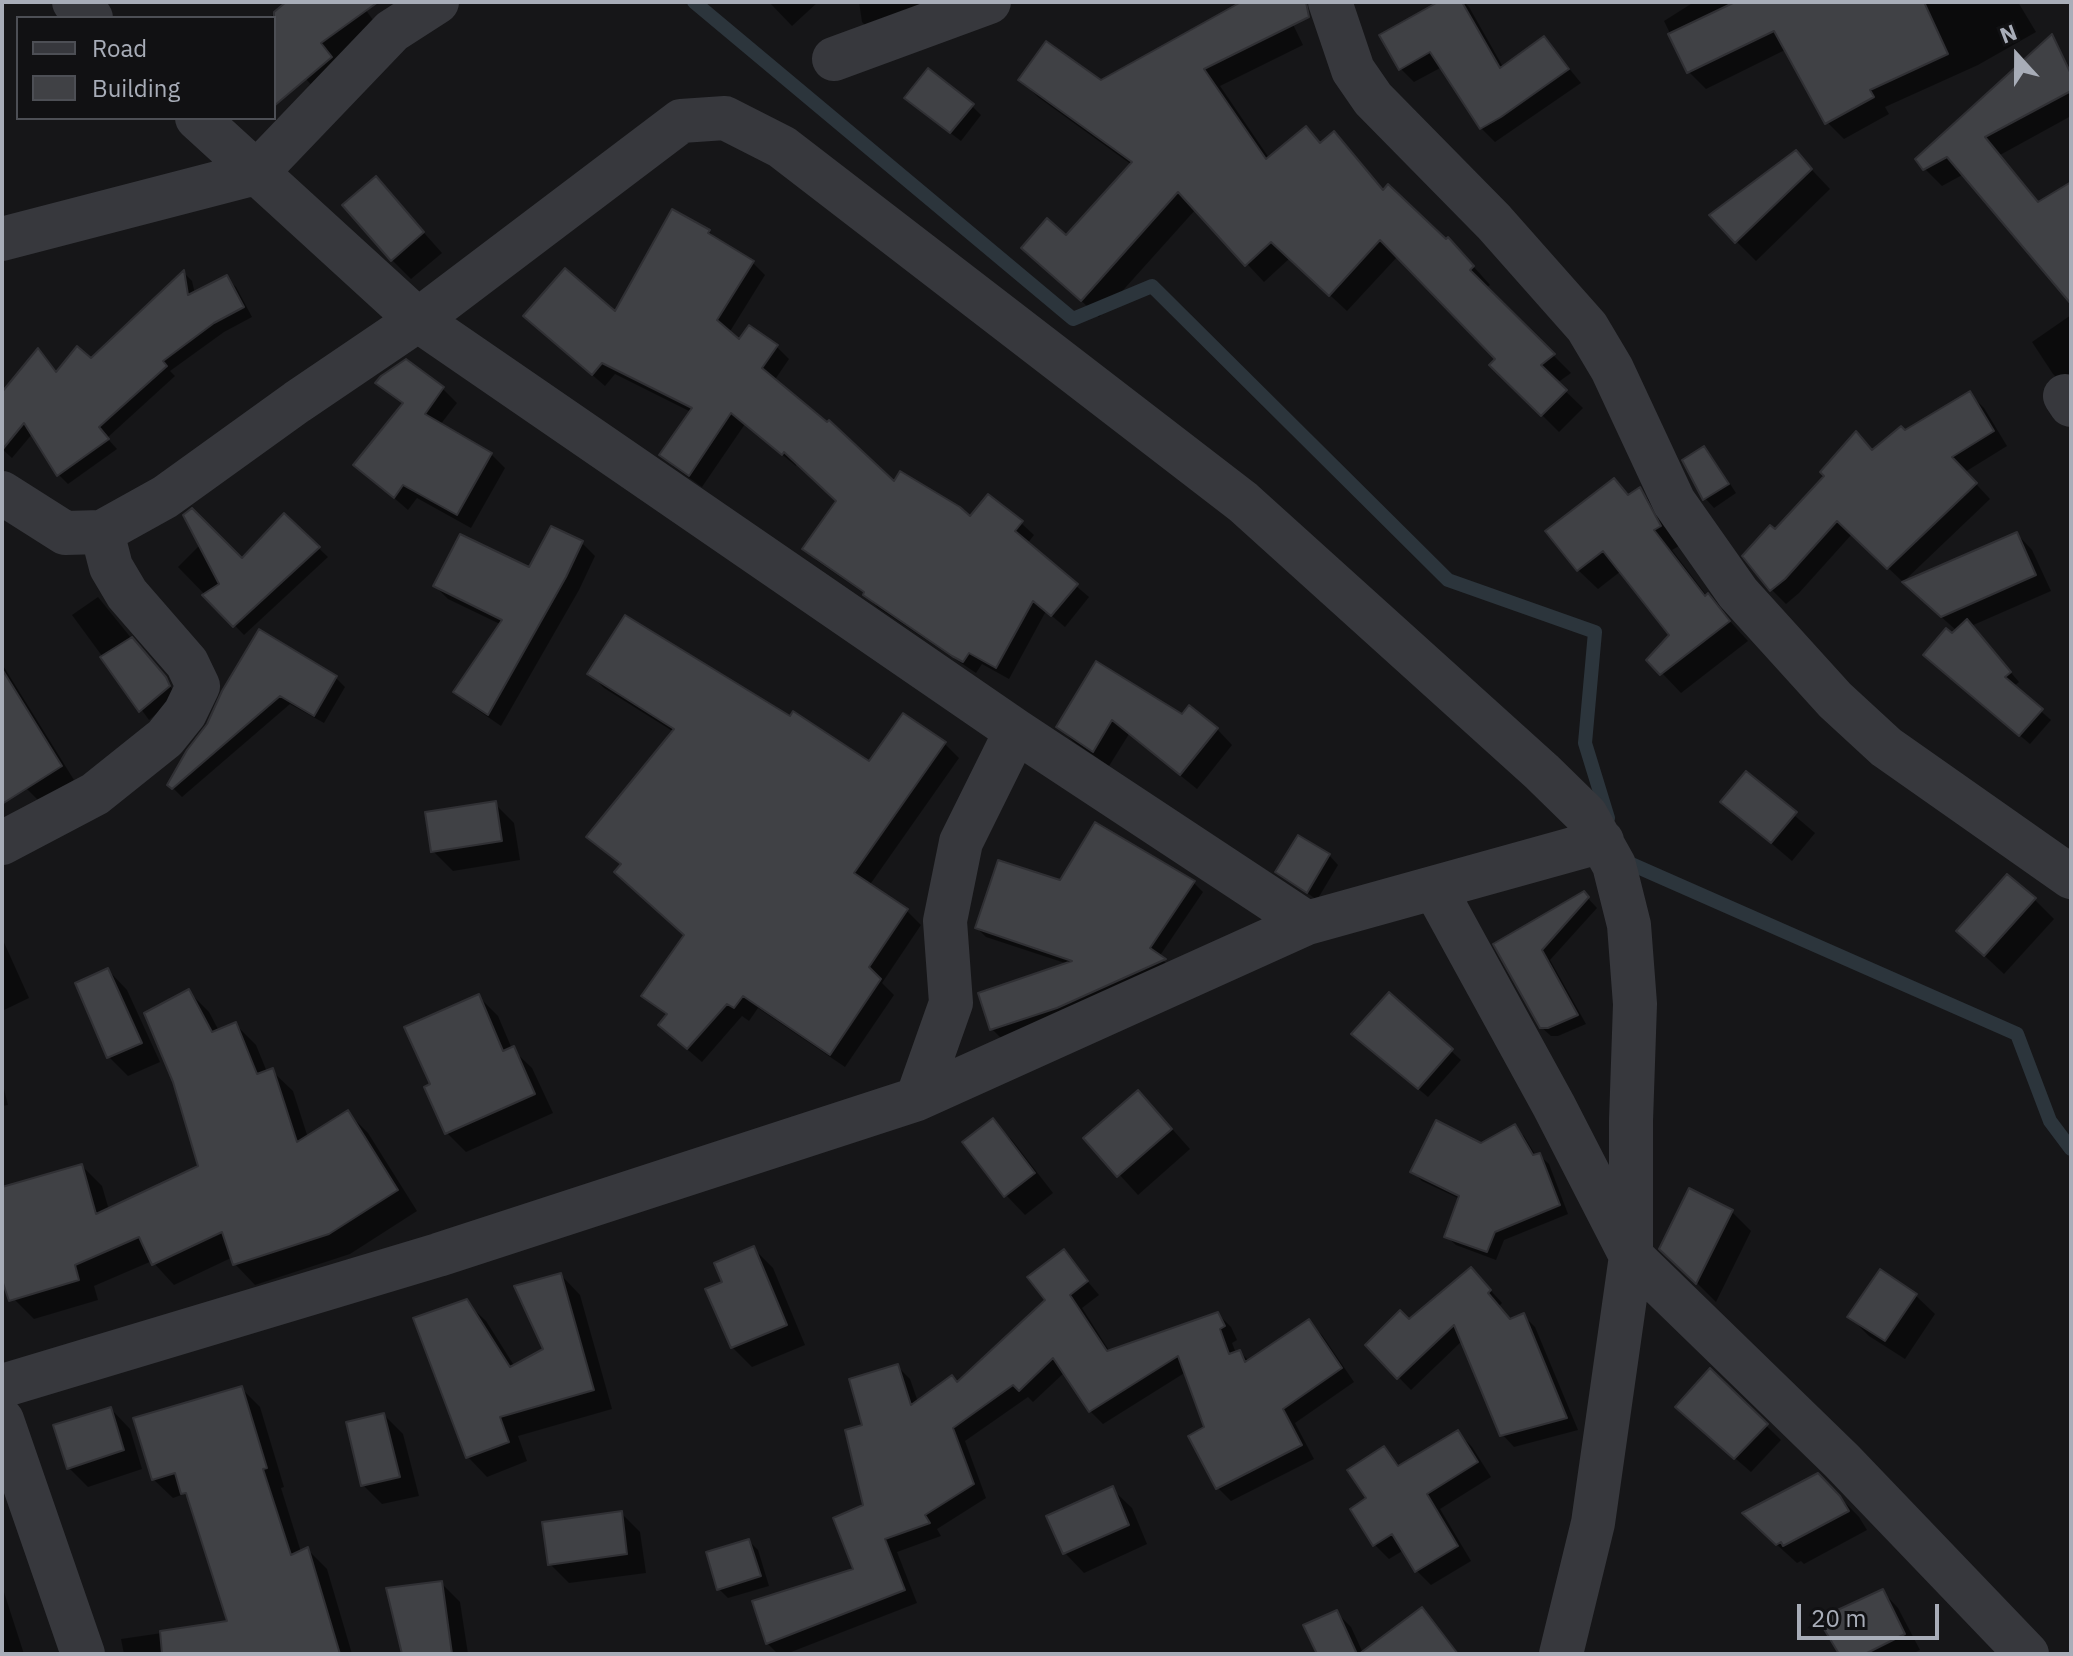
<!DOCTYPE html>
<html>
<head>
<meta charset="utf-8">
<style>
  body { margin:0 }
  #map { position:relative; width:2073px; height:1656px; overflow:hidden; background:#161618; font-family:"IBM Plex Sans",sans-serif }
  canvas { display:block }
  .frame { position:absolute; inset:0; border:4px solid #a8adb8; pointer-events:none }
  .legend { position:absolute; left:16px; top:16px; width:260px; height:104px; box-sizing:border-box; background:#111113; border:2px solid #4d4f55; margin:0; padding:10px 14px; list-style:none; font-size:24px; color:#a8adb8 }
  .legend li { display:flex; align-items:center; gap:16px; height:40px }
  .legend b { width:40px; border:2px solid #4d4f55 }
  .north { position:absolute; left:1977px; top:16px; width:80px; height:80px; -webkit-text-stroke:6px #111113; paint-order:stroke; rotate:339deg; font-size:22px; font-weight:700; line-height:32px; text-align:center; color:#a8adb8 }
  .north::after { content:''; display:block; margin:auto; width:28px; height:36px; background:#a8adb8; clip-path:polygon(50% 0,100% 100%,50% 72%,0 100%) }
  .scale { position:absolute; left:1797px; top:1604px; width:142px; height:36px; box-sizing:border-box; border:4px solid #a8adb8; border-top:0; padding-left:10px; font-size:24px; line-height:28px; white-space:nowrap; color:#a8adb8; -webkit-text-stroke:6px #111113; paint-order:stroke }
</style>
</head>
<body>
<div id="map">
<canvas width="2073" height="1656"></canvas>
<div class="frame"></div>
<ul class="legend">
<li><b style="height:10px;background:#37383d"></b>Road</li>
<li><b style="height:22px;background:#404145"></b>Building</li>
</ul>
<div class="north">N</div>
<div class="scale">20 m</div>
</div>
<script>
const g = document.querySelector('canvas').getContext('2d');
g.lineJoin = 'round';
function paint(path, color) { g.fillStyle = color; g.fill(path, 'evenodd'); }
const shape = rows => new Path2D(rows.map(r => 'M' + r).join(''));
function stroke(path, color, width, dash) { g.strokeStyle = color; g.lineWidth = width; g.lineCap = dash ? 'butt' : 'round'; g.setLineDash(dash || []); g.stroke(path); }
paint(shape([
  [289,2,360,2,381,31,313,87,274,42,274,18,269,18],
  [769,2,818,2,792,26],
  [859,2,923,2,924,12,871,31,862,22],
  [1245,2,1278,2,1285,8,1303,45,1220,86,1269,158,1322,145,1334,134,1384,191,1465,257,1490,285,1486,288,1571,373,1557,383,1583,408,1559,432,1492,365,1498,359,1398,256,1347,311,1290,258,1264,282,1196,209,1099,317,1023,248,1066,238,1132,165,1038,97,1021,80,1101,82],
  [1442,2,1464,2,1469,7,1503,67,1544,38,1581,83,1495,142,1481,128,1442,67,1414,82,1401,69],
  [1694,2,2018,2,2036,32,1978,65,1885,107,1889,114,1844,139,1827,122,1787,49,1706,89,1689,72,1664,21],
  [2071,89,2071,116,2000,155,2014,172,1984,195,1964,174,1942,186,1925,169],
  [972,106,981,115,961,141,916,107],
  [1796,153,1830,189,1756,261,1736,241],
  [376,179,442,253,411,279,392,260],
  [709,231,719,242,753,263,765,275,729,333,740,342,777,347,789,359,774,381,894,485,971,519,1021,523,1034,535,1027,544,1089,597,1065,627,1046,611,1009,679,982,664,976,673,877,607,865,594,817,561,805,549,838,502,797,463,796,466,745,424,702,487,674,467,662,455,691,412,615,374,605,386,538,328,615,314],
  [184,273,192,281,195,294,226,278,236,287,252,317,224,332,170,371,175,376,107,438,117,449,68,484,59,475,33,433,12,458,2,449,2,396,91,360],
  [2071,315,2071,390,2070,390,2053,374,2032,342],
  [405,361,443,389,457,403,440,425,491,454,505,468,471,528,417,498,408,510,356,465,404,405,378,383],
  [1969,393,1984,408,2007,446,1965,472,1990,499,1903,582,1852,534,1799,593,1786,604,1771,589,1775,532,1873,451],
  [1704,449,1713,458,1736,493,1714,508,1705,498],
  [1614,480,1630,496,1639,490,1659,509,1679,546,1672,550,1707,596,1748,641,1681,693,1662,673,1671,636,1621,571,1598,589,1578,570,1548,531],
  [284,515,328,557,244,635,178,567,213,532,242,560],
  [552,528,582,543,595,556,579,590,501,726,469,704,456,691,502,625,448,599,435,586,530,570],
  [2017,534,2032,550,2051,591,1971,626,2019,682,2013,687,2051,720,2030,744,1935,664,1957,631,1920,598],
  [98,597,178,696,149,720,72,615],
  [2,664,74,780,39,801,26,788,2,749],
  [1097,664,1183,716,1217,729,1232,745,1197,789,1129,734,1109,766,1074,742,1058,727],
  [590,674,869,764,904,715,945,744,959,758,869,886,907,911,921,925,882,983,894,995,845,1067,758,1008,749,1021,742,1016,702,1062,675,1039,668,1017,644,995,686,936,622,866,589,837,674,732,604,688],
  [336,678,345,687,324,723,290,704,182,797,169,784,209,725,224,692],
  [1746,774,1815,833,1792,861,1723,802],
  [495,804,514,823,520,860,453,871,433,851],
  [1329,855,1338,865,1317,900,1278,872],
  [1061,883,1194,883,1203,892,1159,957,1173,969,1001,1038,992,1029,1068,964,986,937,977,928],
  [1584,894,1597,908,1550,960,1586,1024,1558,1036,1551,1036,1541,1027,1496,944],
  [2034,899,2054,919,2004,974,1958,931],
  [2,938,29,998,2,1011],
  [108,970,127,990,160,1062,128,1076,109,1057],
  [189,992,209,1012,219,1031,235,1024,256,1045,267,1072,272,1071,293,1091,308,1138,348,1113,368,1133,417,1211,350,1254,255,1285,235,1264,233,1257,174,1285,152,1261,94,1286,98,1300,34,1319,14,1299,2,1257,2,1189,82,1166,102,1186,109,1210,200,1167],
  [1389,994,1461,1060,1428,1097,1363,1043],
  [479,997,498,1016,512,1049,532,1068,553,1113,466,1152,447,1133,432,1085],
  [2,1081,8,1105,2,1106],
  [1157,1112,1190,1149,1138,1195,1086,1138],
  [992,1121,1012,1140,1053,1193,1025,1215,1006,1195],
  [1514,1127,1524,1136,1536,1156,1539,1155,1549,1164,1568,1214,1504,1240,1496,1260,1456,1245,1446,1236,1460,1199,1422,1181,1413,1172,1481,1145],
  [1732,1212,1751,1231,1716,1302,1662,1248],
  [754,1249,773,1268,805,1345,752,1367,732,1347,724,1283],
  [1063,1252,1099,1295,1082,1308,1110,1352,1218,1314,1231,1327,1237,1340,1232,1343,1236,1353,1240,1352,1249,1361,1308,1322,1322,1335,1354,1382,1295,1423,1314,1459,1231,1501,1218,1488,1206,1428,1186,1372,1103,1424,1090,1411,1065,1372,1033,1402,1028,1397,965,1441,986,1498,937,1529,941,1536,897,1552,917,1603,786,1654,778,1654,767,1643,856,1570,865,1507,865,1427,897,1366,910,1379,918,1402,958,1384,1048,1300],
  [561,1275,580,1295,612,1409,518,1436,527,1461,487,1477,468,1457,466,1302,486,1321,515,1367,546,1350],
  [1483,1282,1502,1303,1499,1306,1511,1320,1523,1315,1535,1327,1578,1430,1514,1447,1502,1434,1463,1340,1411,1390,1367,1345],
  [1915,1295,1935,1314,1905,1359,1869,1336,1850,1317],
  [1710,1371,1781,1440,1751,1472,1693,1422],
  [241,1388,260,1407,284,1487,281,1488,301,1552,308,1550,327,1569,352,1654,124,1654,121,1639,230,1623,191,1501,184,1494,173,1498,153,1479],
  [111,1409,130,1429,142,1469,88,1487,69,1468],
  [384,1415,403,1434,419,1496,382,1504,363,1485],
  [1458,1432,1472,1447,1491,1477,1440,1509,1471,1561,1431,1585,1416,1570,1404,1550,1389,1559,1375,1545,1369,1499,1384,1448,1401,1467],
  [1818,1475,1859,1517,1867,1530,1804,1564,1801,1561,1797,1563,1764,1533],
  [1112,1489,1132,1508,1147,1544,1084,1573,1065,1553,1048,1517],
  [621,1513,640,1532,646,1573,569,1583,550,1564],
  [749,1541,758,1550,769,1586,728,1598,719,1589],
  [441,1583,460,1602,468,1654,404,1654],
  [2,1586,24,1654,2,1654],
  [1883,1592,1898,1608,1920,1650,1912,1654,1841,1654],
  [1422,1609,1459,1654,1319,1654,1336,1612,1351,1627,1363,1653]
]), '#0007');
stroke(shape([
  [694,2,1073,319,1152,286,1448,580,1595,632,1585,743,1608,818],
  [1622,860,2017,1034,2050,1121,2071,1149]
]), '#2c353c', 14);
const building = shape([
  [286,2,378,2,321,43,332,57,274,106,274,12,286,2],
  [1241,2,1306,2,1309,17,1204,69,1266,159,1306,126,1320,143,1334,131,1383,190,1388,184,1446,239,1448,237,1474,266,1470,270,1555,354,1541,365,1567,390,1541,416,1489,365,1495,359,1380,240,1329,296,1271,242,1245,266,1178,192,1081,301,1021,248,1047,218,1066,235,1132,162,1018,80,1046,41,1101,80,1241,2],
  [1438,2,1462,2,1500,68,1544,36,1569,69,1501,117,1480,129,1430,52,1399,70,1379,35,1438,2],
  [1735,2,1924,2,1948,54,1870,90,1874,97,1825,124,1774,31,1687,73,1668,34,1735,2],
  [2052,34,2071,74,2071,91,1985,137,2038,202,2071,182,2071,304,1947,157,1923,170,1915,159,2052,34],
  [928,68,974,104,950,133,904,98,928,68],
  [1796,150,1812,169,1735,243,1709,215,1796,150],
  [376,176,424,232,391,261,342,205,376,176],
  [672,209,710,230,708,233,754,261,717,320,739,339,749,325,778,345,762,368,827,422,829,420,894,481,900,471,960,507,970,516,988,494,1023,521,1015,531,1078,584,1051,616,1033,601,996,668,969,653,963,662,952,656,863,595,864,592,802,549,836,501,784,452,782,455,731,413,689,476,659,455,692,408,602,363,592,375,523,316,565,268,615,311,672,209],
  [184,270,188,295,227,275,244,307,214,323,163,361,167,366,99,427,109,439,57,476,24,423,2,450,2,392,38,348,56,372,77,346,91,358,184,270],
  [406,359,444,387,425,414,492,453,457,515,403,485,394,498,353,465,403,403,375,383,381,376,406,359],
  [1970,391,1994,431,1952,457,1977,483,1887,569,1837,521,1785,579,1770,591,1742,556,1770,525,1775,529,1824,476,1820,472,1856,431,1872,450,1901,426,1905,430,1970,391],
  [1704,446,1729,484,1703,500,1682,460,1704,446],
  [1614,478,1628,495,1640,487,1661,526,1654,530,1705,596,1708,593,1730,621,1660,675,1646,660,1669,635,1603,551,1577,571,1545,531,1614,478],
  [192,508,242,558,284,513,320,547,233,627,202,595,219,584,183,515,192,508],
  [551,526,583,541,566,577,488,715,453,692,502,620,433,586,460,534,529,567,551,526],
  [2017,532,2036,575,1941,617,1902,582,2017,532],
  [625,615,790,716,793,711,869,761,903,713,946,742,854,873,908,909,869,967,881,979,830,1055,743,996,734,1008,727,1004,687,1049,658,1025,667,1014,641,996,684,935,614,872,621,864,586,837,674,729,587,674,625,615],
  [1967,619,2011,672,2005,677,2043,709,2019,736,1923,655,1946,628,1952,633,1967,619],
  [259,629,337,676,314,716,280,696,172,789,167,785,187,750,207,724,222,691,259,629],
  [132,637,166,677,170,686,139,712,100,657,132,637],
  [1096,661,1182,714,1189,705,1218,728,1180,775,1112,720,1093,752,1056,727,1096,661],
  [2,669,62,766,2,804,2,669],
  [1746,771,1797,812,1771,843,1720,802,1746,771],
  [496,801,502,841,431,852,425,812,496,801],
  [1095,822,1195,881,1150,948,1166,959,1057,1008,990,1030,978,993,1072,961,975,928,998,860,1060,880,1095,822],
  [1298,835,1330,854,1307,893,1275,872,1298,835],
  [2007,874,2036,898,1984,956,1956,931,2007,874],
  [1584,891,1589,897,1542,950,1578,1015,1548,1028,1540,1028,1493,944,1584,891],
  [108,968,142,1043,107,1058,75,983,108,968],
  [189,989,212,1032,236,1022,257,1074,273,1068,297,1142,348,1110,398,1190,329,1234,233,1265,222,1232,152,1265,139,1237,75,1265,79,1280,9,1301,2,1280,2,1187,82,1164,96,1214,198,1166,173,1082,144,1013,189,989],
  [1389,992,1453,1049,1418,1089,1351,1034,1389,992],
  [479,994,503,1051,514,1046,535,1094,445,1134,424,1087,430,1084,404,1027,479,994],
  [1138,1090,1172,1129,1117,1177,1083,1138,1138,1090],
  [993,1118,1035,1173,1004,1197,962,1142,993,1118],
  [1436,1120,1481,1143,1515,1124,1533,1155,1540,1153,1560,1205,1495,1232,1487,1252,1444,1237,1459,1196,1410,1172,1436,1120],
  [1689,1188,1733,1210,1696,1284,1659,1249,1689,1188],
  [754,1246,787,1325,731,1348,705,1289,722,1282,714,1263,754,1246],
  [1064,1249,1088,1281,1070,1295,1107,1351,1218,1312,1225,1326,1220,1329,1229,1354,1240,1350,1245,1362,1309,1319,1342,1368,1283,1409,1302,1445,1216,1489,1188,1436,1204,1427,1178,1356,1089,1412,1053,1358,1019,1391,1013,1385,953,1428,974,1484,925,1515,930,1523,885,1539,905,1590,766,1644,752,1601,853,1569,833,1518,863,1505,845,1430,862,1425,849,1379,898,1364,911,1405,952,1375,957,1382,1045,1300,1027,1277,1064,1249],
  [1471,1267,1491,1290,1488,1293,1510,1319,1524,1313,1567,1418,1500,1436,1454,1325,1397,1379,1365,1345,1400,1310,1409,1319,1471,1267],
  [1880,1269,1917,1294,1885,1341,1847,1317,1880,1269],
  [561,1273,594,1390,500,1417,509,1442,466,1458,413,1318,467,1299,510,1367,543,1349,514,1286,561,1273],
  [1710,1368,1768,1424,1734,1459,1675,1407,1710,1368],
  [242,1386,267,1468,263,1469,291,1555,308,1547,340,1654,162,1654,160,1631,227,1621,186,1493,181,1494,175,1473,152,1480,133,1418,242,1386],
  [111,1407,124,1450,67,1469,53,1425,111,1407],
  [384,1413,400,1477,361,1486,346,1422,384,1413],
  [1458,1430,1478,1462,1427,1494,1458,1546,1415,1572,1392,1534,1373,1546,1350,1509,1366,1498,1347,1470,1384,1446,1398,1466,1458,1430],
  [1818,1473,1840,1496,1849,1511,1783,1546,1781,1542,1776,1545,1742,1513,1818,1473],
  [1113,1486,1129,1525,1063,1554,1046,1516,1113,1486],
  [622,1511,627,1554,548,1565,542,1522,622,1511],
  [749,1539,761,1576,717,1590,706,1552,749,1539],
  [442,1581,452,1654,402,1654,386,1588,442,1581],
  [1883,1589,1905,1634,1865,1654,1839,1654,1818,1619,1883,1589],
  [1422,1607,1458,1654,1359,1654,1422,1607],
  [1337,1610,1357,1654,1317,1654,1303,1625,1337,1610]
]);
paint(building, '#404145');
stroke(building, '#303034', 2);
stroke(shape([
  [74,2,91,18],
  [1330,2,1353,70,1373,99,1494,222,1587,327,1612,369,1674,502,1738,593,1835,700,1886,747,2071,877],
  [834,59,989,2],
  [197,118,418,320,1016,731,1307,923],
  [2,239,256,173,392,31,437,2],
  [2065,396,2071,405],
  [2,493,65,533,102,532,165,497,297,402,418,320,681,121,725,118,782,147,1243,502,1542,772,1586,815,1614,865,1629,925,1635,1004,1631,1121,1631,1256,1593,1523,1561,1654],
  [2,843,95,794,165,738,185,713,198,686,187,663,127,594,111,567,102,532],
  [1435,889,1554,1106,1631,1256,1842,1461,2027,1654],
  [917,1099,1307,923,1602,841],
  [2,1386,438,1255,917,1099,951,1003,945,921,961,842,1016,731],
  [2,1420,83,1654]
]), '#37383d', 44);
</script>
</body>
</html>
